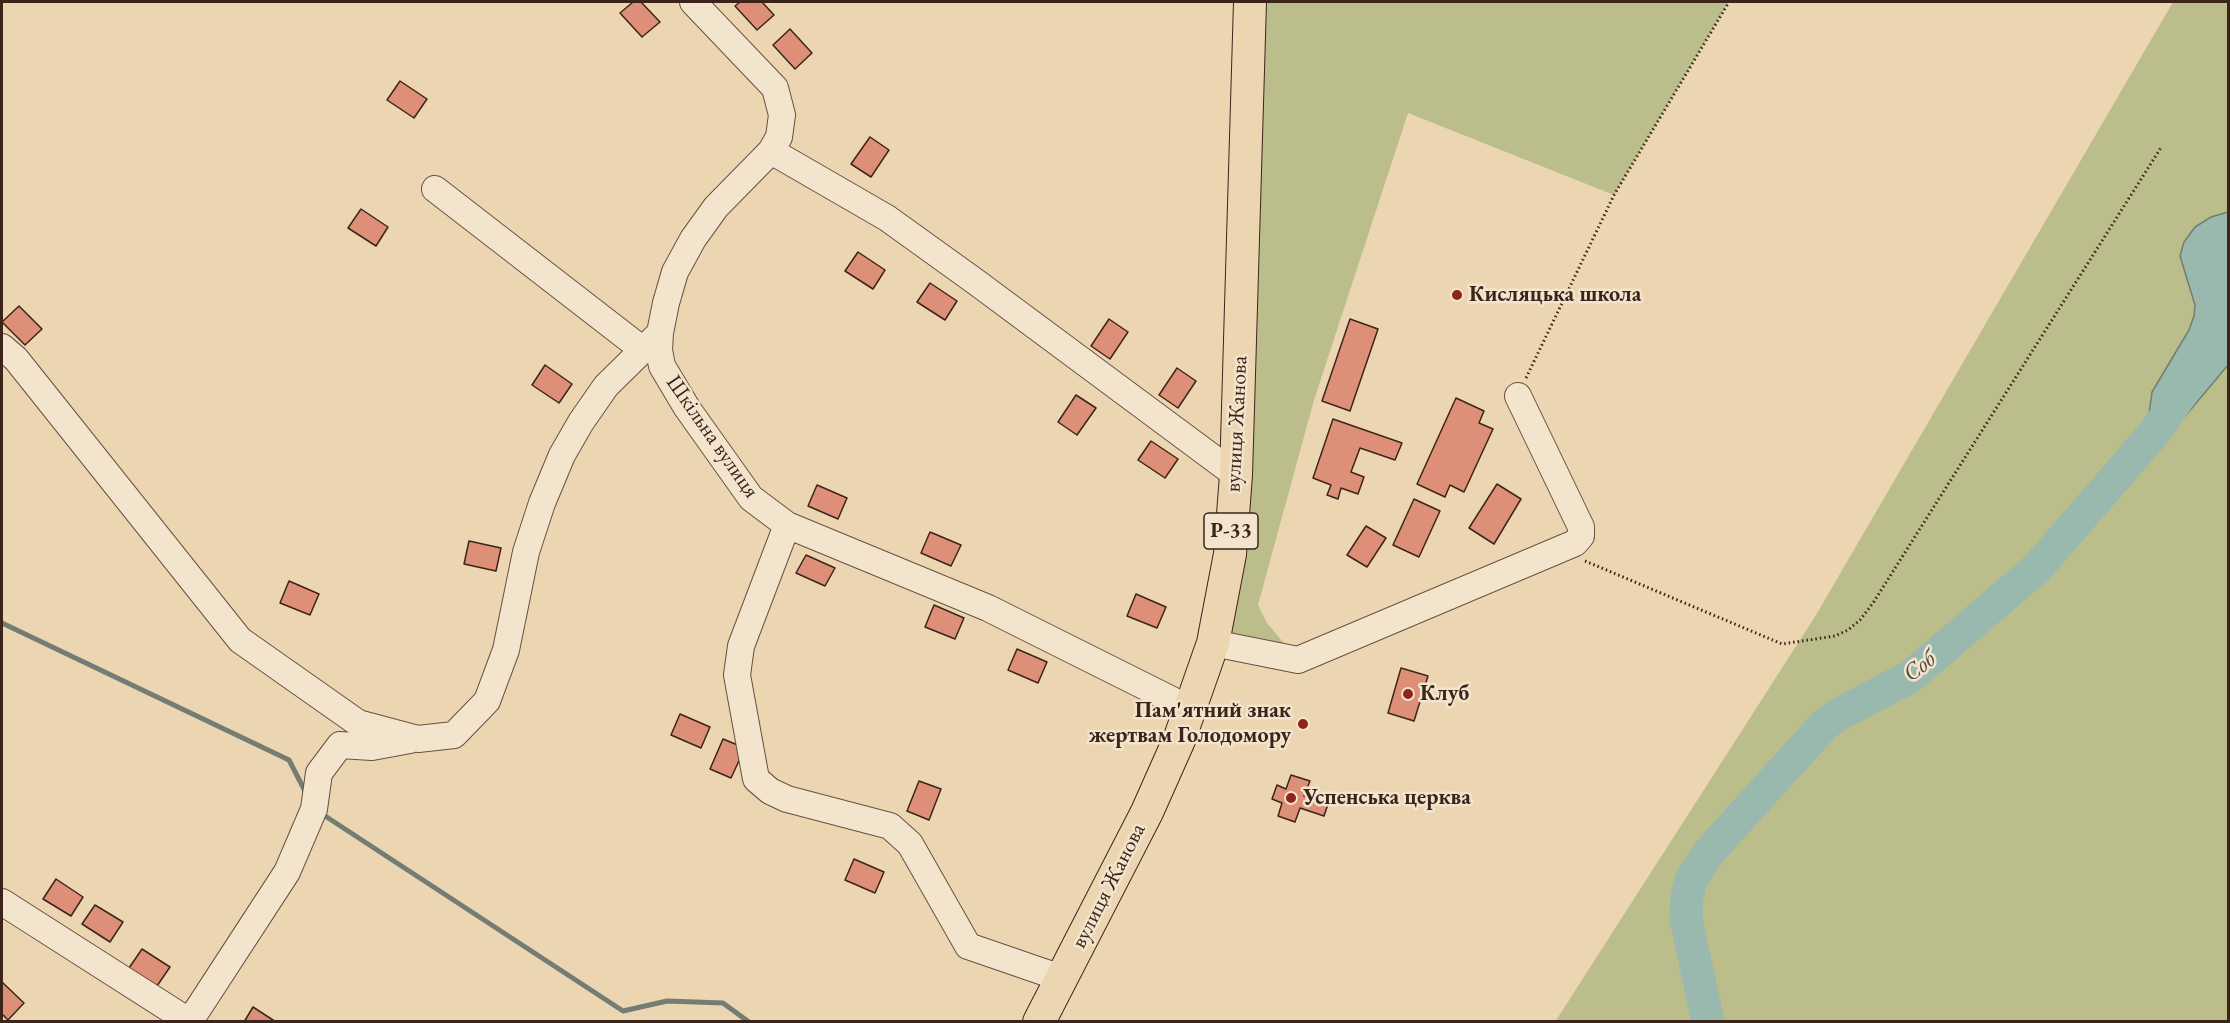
<!DOCTYPE html>
<html>
<head>
<meta charset="utf-8">
<style>
  body { margin:0 }
  #map { position:relative; width:2230px; height:1023px; overflow:hidden; background:#ecd6b2; font-family:"EB Garamond",serif }
  canvas { display:block }
  .frame { position:absolute; inset:0; border:3px solid #3d241b; pointer-events:none }
</style>
</head>
<body>
<div id="map">
<canvas width="2230" height="1023"></canvas>
<div class="frame"></div>
</div>
<script>
const g = document.querySelector('canvas').getContext('2d');
g.lineJoin = 'round';
function paint(path, color) { g.fillStyle = color; g.fill(path, 'evenodd'); }
const shape = rows => new Path2D(rows.map(r => 'M' + r).join(''));
function stroke(path, color, width, dash) { g.strokeStyle = color; g.lineWidth = width; g.lineCap = dash ? 'butt' : 'round'; g.setLineDash(dash || []); g.stroke(path); }
function label(font, color, halo, rows, align = 'center') {
  g.font = font + ' "EB Garamond",serif'; g.lineWidth = 5; g.setLineDash([]); g.textBaseline = 'middle'; g.strokeStyle = halo; g.fillStyle = color; for (const [text, x, y, turn = 0] of rows) {
    g.save(); g.translate(x, y); g.rotate((+turn || 0) * Math.PI / 180); g.textAlign = isNaN(turn) ? turn : align; if (halo) g.strokeText(text, 0, 0); g.fillText(text, 0, 0); g.restore();
  }
}
paint(shape([
  [1250,2,1729,2,1614,195,1408,113,1314,400,1258,605,1267,623,1298,660,1213,643],
  [2173,2,2228,2,2228,328,2171,429,2187,414,2228,365,2228,1021,1555,1022,1816,615]
]), '#bbbd8a');
const water = shape([
  [2228,212,2228,365,2187,414,2171,429,2154,433,2149,414,2152,392,2189,330,2194,316,2195,305,2180,256,2184,242,2195,227,2211,217,2228,212]
]);
paint(water, '#99b9af');
stroke(water, '#747d74', 1.5);
stroke(shape([
  [2,623,289,760,306,793],
  [319,812,623,1011,667,1001,723,1003,749,1022]
]), '#747d74', 5);
stroke(shape([
  [1708,1022,1686,919,1687,897,1691,880,1709,852,1825,724,1841,713,1910,677,2037,568,2154,433,2228,328]
]), '#99b9af', 33);
const building = shape([
  [633,2,641,2,660,22,642,37,620,13,633,2],
  [740,2,762,2,774,15,757,30,735,6,740,2],
  [790,29,812,53,795,69,773,45,790,29],
  [400,81,427,99,414,118,387,100,400,81],
  [870,137,889,150,871,177,851,164,870,137],
  [361,209,388,227,376,246,348,228,361,209],
  [858,252,885,270,873,289,845,271,858,252],
  [930,283,957,301,945,320,917,302,930,283],
  [19,306,42,329,25,345,2,322,19,306],
  [1109,319,1128,332,1110,359,1091,346,1109,319],
  [1350,319,1378,329,1350,411,1322,401,1350,319],
  [545,365,572,384,559,403,532,385,545,365],
  [1177,368,1196,381,1178,408,1159,395,1177,368],
  [1076,395,1096,408,1077,435,1058,422,1076,395],
  [1456,398,1484,411,1479,423,1493,429,1464,492,1450,485,1445,497,1417,484,1456,398],
  [1333,419,1402,443,1395,460,1360,448,1351,472,1364,477,1358,494,1341,488,1338,499,1327,495,1331,485,1313,478,1333,419],
  [1151,441,1178,459,1165,478,1138,460,1151,441],
  [1497,484,1521,499,1494,544,1469,528,1497,484],
  [817,485,847,498,838,519,808,506,817,485],
  [1414,499,1440,511,1419,557,1393,545,1414,499],
  [1366,526,1386,538,1367,567,1347,555,1366,526],
  [930,532,961,545,951,566,921,553,930,532],
  [469,541,501,548,496,571,464,564,469,541],
  [806,555,835,568,825,586,796,573,806,555],
  [289,581,319,594,310,615,280,603,289,581],
  [1136,594,1166,607,1157,628,1127,616,1136,594],
  [934,605,964,618,955,639,925,627,934,605],
  [1017,649,1047,662,1038,683,1008,670,1017,649],
  [1401,668,1428,676,1414,721,1388,713,1401,668],
  [680,714,710,727,701,748,671,735,680,714],
  [723,739,745,748,731,778,710,769,723,739],
  [1291,775,1310,781,1304,796,1328,804,1324,816,1300,808,1295,822,1278,816,1282,803,1272,799,1277,785,1286,789,1291,775],
  [919,781,941,789,929,820,907,811,919,781],
  [854,859,884,872,875,893,845,880,854,859],
  [56,879,83,897,71,916,43,899,56,879],
  [95,905,123,922,110,942,82,924,95,905],
  [142,949,170,967,157,986,129,968,142,949],
  [2,982,24,1003,8,1020,2,1014,2,982],
  [253,1007,276,1022,244,1022,253,1007]
]);
paint(building, '#dd8f78');
stroke(building, '#3d241b', 1.5);
const minor = shape([
  [693,2,775,88,782,115,779,137,771,151,716,207,693,239,675,272,666,303,660,333,659,350,662,366,687,408,751,498,787,525,988,608,1190,709],
  [771,151,887,218,976,282,1236,475],
  [435,189,643,350],
  [2,347,16,359,240,640,358,723,418,739,454,735,487,701,506,650,526,552,542,503,562,455,581,422,606,386,660,333],
  [787,525,741,646,737,675,756,779,770,791,787,799,890,826,910,844,968,946,1061,978],
  [1213,643,1298,660,1575,543,1581,536,1581,527,1518,396],
  [2,902,190,1022],
  [190,1021,287,872,314,809,319,773,340,745,372,747,410,740]
]);
const major = shape([
  [1039,1022,1147,812,1179,740,1213,643,1230,554,1236,475,1250,2]
]);
stroke(minor, '#695041', 28);
stroke(major, '#3d241b', 34);
stroke(shape([
  [1526,378,1614,195,1729,2],
  [1585,561,1782,644,1835,636,1848,630,1860,620,1873,603,2162,146]
]), '#3d241b', 3, [1.5, 3]);
stroke(minor, '#f3e4cd', 26);
stroke(major, '#ecd6b2', 32);
for (const [x, y, r, color] of [
  [1457,295,6,"#8f2418"],
  [1408,694,6,"#8f2418"],
  [1303,724,6,"#8f2418"],
  [1291,798,6,"#8f2418"]
]) { const dot = new Path2D(); dot.arc(x, y, r, 0, 2 * Math.PI); g.fillStyle = color; g.fill(dot); stroke(dot, '#f3e4cd', 2); }
for (const [x, y, w] of [
  [1231,531,54]
]) { const box = new Path2D(); box.roundRect(x - w / 2, y - 18, w, 36, 4.5); g.fillStyle = '#f3e4cd'; g.fill(box); stroke(box, '#3d241b', 1.5); }
label('bold 21px', '#3d241b', null, [
  ["Р-33",1231,531]
]);
label('bold 22px', '#3d241b', '#f3e4cd', [
  ["Кисляцька школа",1469,295],
  ["Клуб",1420,694],
  ["Пам'ятний знак",1291,711,"right"],
  ["жертвам Голодомору",1291,736,"right"],
  ["Успенська церква",1303,798]
], 'left');
label('22px', '#3d241b', '#f3e4cd', [
  ["вулиця Жанова",1237,424,-87],
  ["Шкільна вулиця",712,437,55],
  ["вулиця Жанова",1109,886,-63]
]);
label('italic 24px', '#544940', '#f3e4cd', [
  ["Соб",1920,667,-38]
]);
</script>
</body>
</html>
